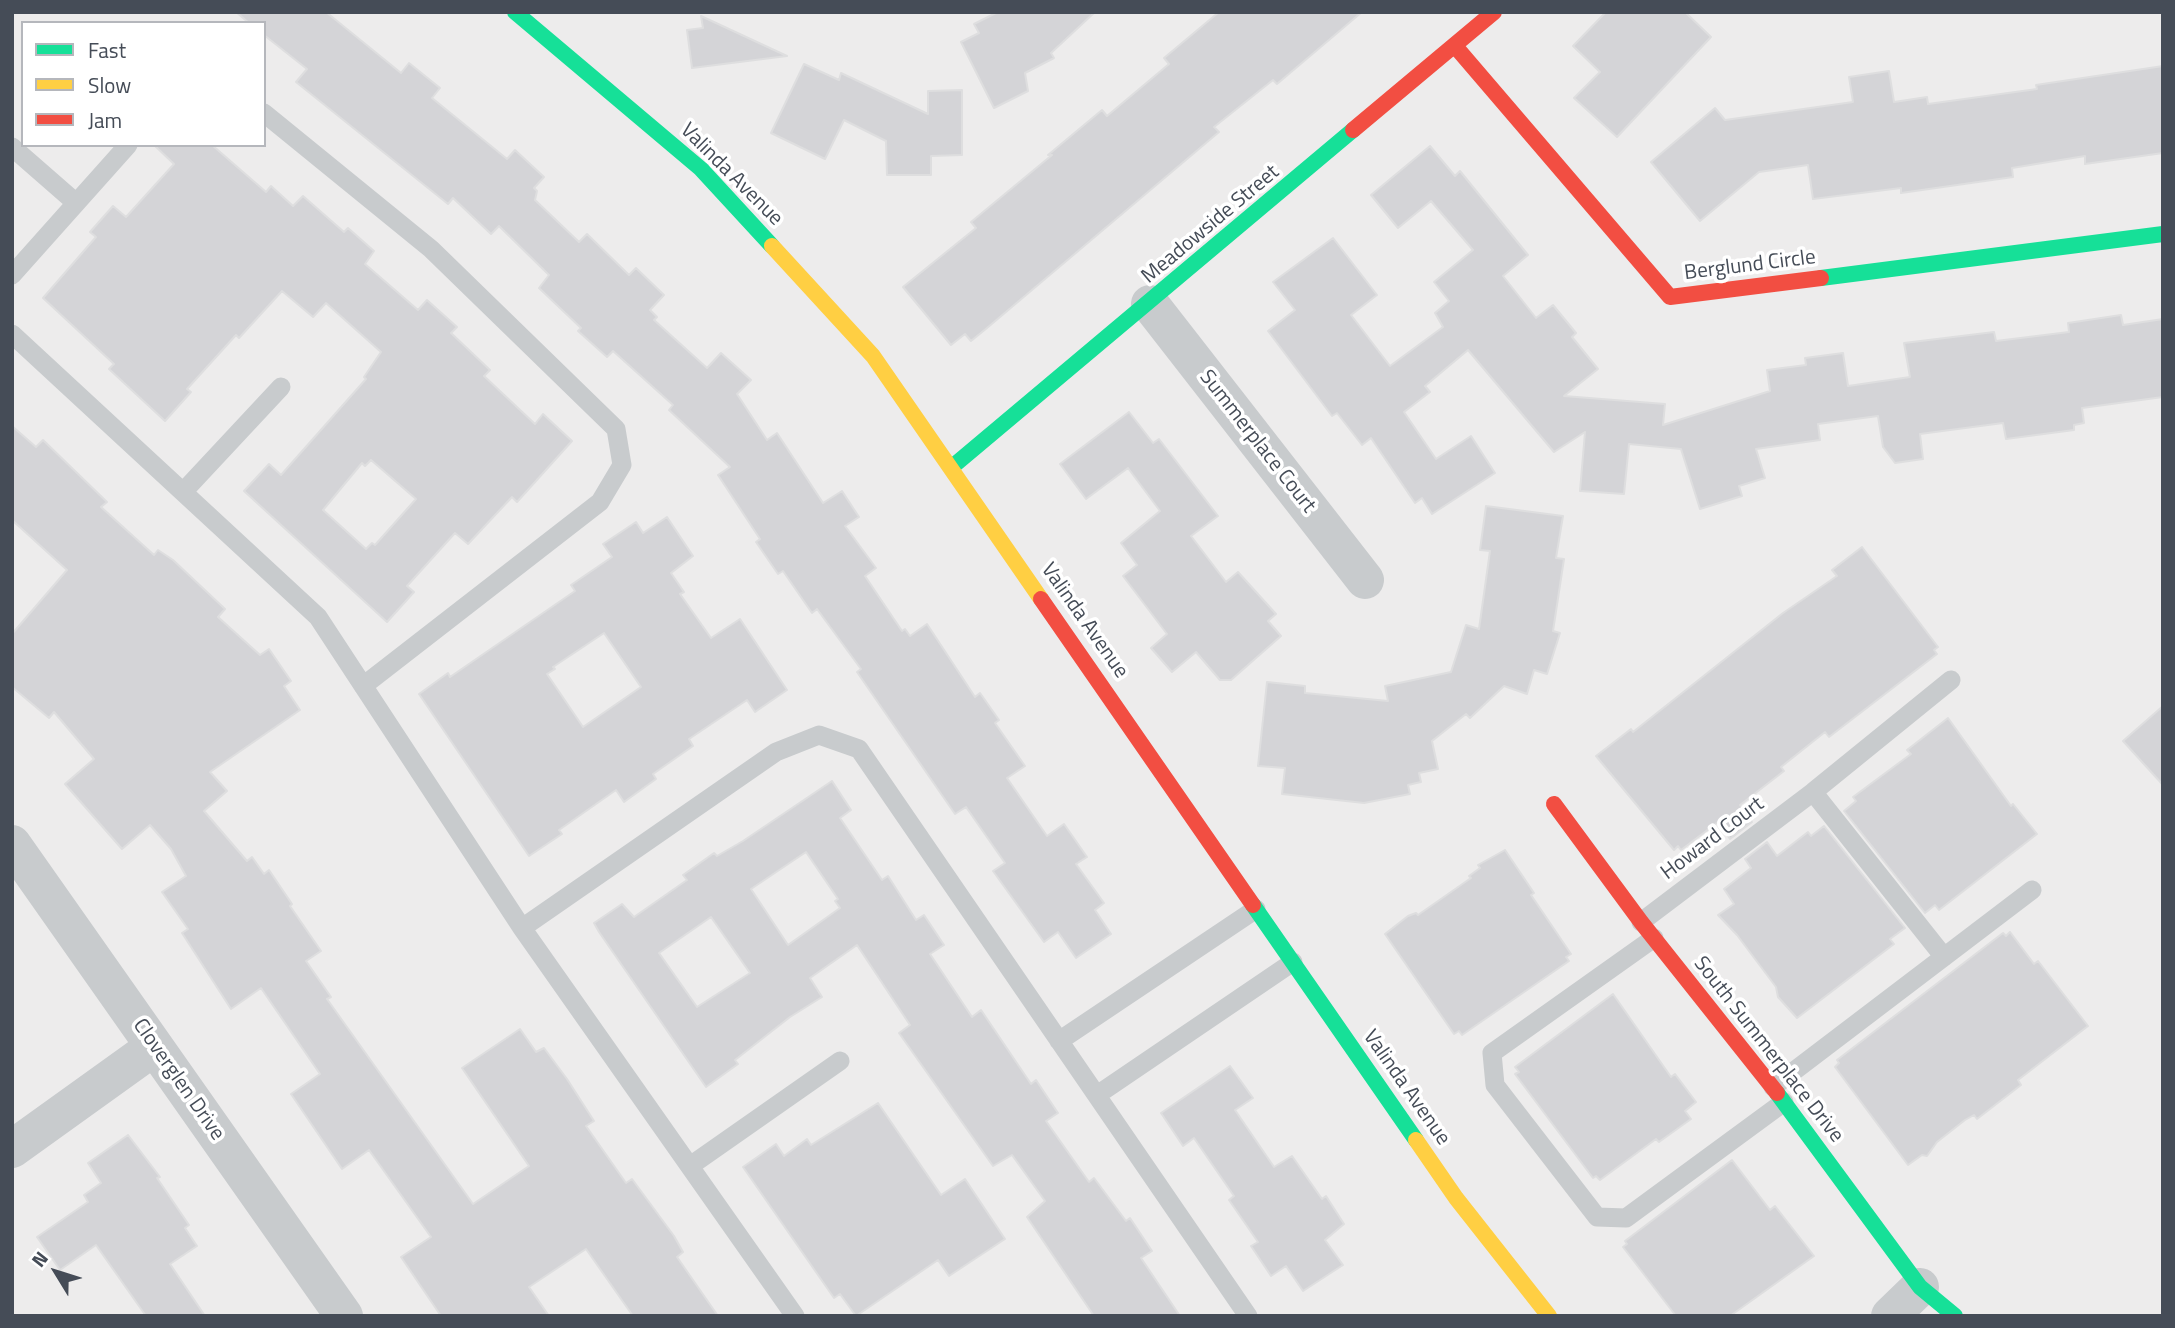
<!DOCTYPE html>
<html>
<head>
<meta charset="utf-8">
<style>
  body { margin:0 }
  #map { position:relative; width:2175px; height:1328px; overflow:hidden; background:#edecec; font-family:"Titillium Web",sans-serif }
  canvas { display:block }
  .frame { position:absolute; inset:0; border:14px solid #454c57; pointer-events:none }
  .legend { position:absolute; left:21px; top:21px; width:245px; height:126px; box-sizing:border-box; background:#fff; border:2px solid #b5b7bc; margin:0; padding:9px 12px; list-style:none; font-size:21px; color:#454c57 }
  .legend li { display:flex; align-items:center; gap:14px; height:35px }
  .legend b { width:35px; border:2px solid #b5b7bc }
  .north { position:absolute; left:21px; top:1237px; width:70px; height:70px; -webkit-text-stroke:5px #fff; paint-order:stroke; rotate:308deg; font-size:19px; font-weight:700; line-height:28px; text-align:center; color:#454c57 }
  .north::after { content:''; display:block; margin:auto; width:24px; height:32px; background:#454c57; clip-path:polygon(50% 0,100% 100%,50% 72%,0 100%) }
</style>
</head>
<body>
<div id="map">
<canvas width="2175" height="1328"></canvas>
<div class="frame"></div>
<ul class="legend">
<li><b style="height:9px;background:#16e098"></b>Fast</li>
<li><b style="height:9px;background:#ffcf43"></b>Slow</li>
<li><b style="height:9px;background:#f24e42"></b>Jam</li>
</ul>
<div class="north">N</div>
</div>
<script>
const g = document.querySelector('canvas').getContext('2d');
g.lineJoin = 'round';
function paint(path, color) { g.fillStyle = color; g.fill(path, 'evenodd'); }
const shape = rows => new Path2D(rows.map(r => 'M' + r).join(''));
function stroke(path, color, width, dash) { g.strokeStyle = color; g.lineWidth = width; g.lineCap = dash ? 'butt' : 'round'; g.setLineDash(dash || []); g.stroke(path); }
function label(font, color, halo, rows, align = 'center') {
  g.font = font + ' "Titillium Web",sans-serif'; g.lineWidth = 7; g.setLineDash([]); g.textBaseline = 'middle'; g.strokeStyle = halo; g.fillStyle = color; for (const [text, x, y, turn = 0] of rows) {
    g.save(); g.translate(x, y); g.rotate((+turn || 0) * Math.PI / 180); g.textAlign = isNaN(turn) ? turn : align; if (halo) g.strokeText(text, 0, 0); g.fillText(text, 0, 0); g.restore();
  }
}
const building = shape([
  [236,12,326,12,401,73,409,63,440,88,432,98,507,159,515,150,544,177,534,188,537,191,535,200,579,242,587,234,629,275,636,268,664,295,650,310,657,317,654,320,707,368,721,353,751,380,737,394,767,440,777,433,823,503,842,491,859,517,845,526,876,568,865,576,902,631,905,629,910,636,927,624,975,697,980,693,999,720,995,723,1025,766,1007,778,1047,836,1064,824,1087,857,1076,864,1104,903,1095,910,1111,934,1076,958,1058,932,1044,942,993,871,1005,863,966,807,955,814,857,672,861,669,817,609,812,613,783,571,778,574,756,542,760,539,718,475,730,467,669,410,673,405,613,351,607,357,578,331,581,328,539,288,549,275,499,226,491,234,453,198,448,204,296,82,307,69,264,35,264,23,249,23,236,12],
  [998,12,1095,12,1051,53,1054,58,1025,73,1028,91,994,108,961,42,979,33,974,24,998,12],
  [1219,12,1362,12,1277,84,1273,80,1214,127,1219,132,987,328,971,341,965,334,951,345,903,287,976,228,971,222,1052,155,1048,155,1102,110,1107,116,1169,64,1164,58,1219,12],
  [1606,12,1685,12,1711,37,1617,137,1574,98,1600,72,1573,46,1606,12],
  [701,16,787,56,692,68,687,30,703,28,701,16],
  [804,64,839,80,841,73,928,114,928,91,962,90,962,155,931,156,931,175,887,175,886,141,844,120,825,159,771,133,804,64],
  [2163,66,2163,153,2085,164,2085,156,2012,168,2013,177,1901,193,1901,188,1813,199,1808,165,1759,172,1700,221,1651,162,1715,108,1725,120,1853,102,1849,77,1889,71,1894,102,1927,97,1928,104,2037,89,2036,85,2163,66],
  [154,145,212,145,266,192,271,186,293,206,303,196,344,232,348,228,374,251,365,264,418,310,427,300,457,327,451,333,490,370,484,376,535,424,543,414,572,441,517,502,512,497,468,544,455,533,407,586,414,592,387,622,244,491,269,464,281,475,366,379,364,377,381,352,326,303,313,317,282,291,239,338,236,335,187,389,191,392,165,421,109,369,114,364,43,298,96,237,90,232,113,206,126,217,174,164,154,145],
  [371,460,416,499,375,545,372,543,366,549,323,510,362,463,365,466,371,460],
  [1430,146,1455,176,1460,171,1528,255,1503,276,1536,318,1553,305,1576,333,1572,337,1598,369,1564,396,1665,404,1663,425,1770,391,1767,370,1806,365,1805,358,1843,353,1848,386,1910,377,1904,343,1994,332,1996,341,2069,332,2068,323,2121,315,2123,325,2163,319,2163,397,2082,408,2084,423,2074,425,2074,430,2006,439,2003,423,1920,434,1923,459,1895,463,1883,447,1878,416,1818,424,1820,440,1756,449,1765,478,1739,486,1742,496,1700,509,1681,449,1629,444,1624,494,1580,491,1585,432,1554,452,1468,350,1425,386,1430,392,1404,412,1436,459,1471,436,1495,473,1432,514,1422,498,1415,503,1371,438,1362,445,1337,413,1332,416,1268,331,1295,310,1273,282,1333,238,1377,295,1351,315,1390,366,1443,327,1435,313,1449,301,1434,282,1473,250,1431,201,1398,228,1371,195,1430,146],
  [1129,412,1153,443,1159,439,1218,516,1191,536,1226,582,1238,572,1276,614,1268,621,1281,636,1231,680,1220,680,1196,652,1172,672,1151,648,1167,634,1123,576,1137,565,1121,543,1160,511,1128,468,1086,499,1060,464,1129,412],
  [12,426,36,447,43,440,107,502,101,507,154,555,158,550,173,560,225,609,218,617,260,655,269,649,291,681,284,686,300,710,210,772,227,791,204,811,247,861,252,857,264,874,269,870,292,904,290,906,321,951,306,961,331,997,327,999,473,1204,529,1166,462,1068,520,1029,536,1052,544,1048,567,1079,594,1121,586,1126,626,1183,632,1179,674,1236,683,1252,677,1257,718,1316,633,1316,586,1249,529,1287,549,1316,441,1316,401,1257,431,1237,369,1150,342,1169,291,1094,320,1074,261,988,231,1009,182,933,188,929,162,892,186,876,171,849,150,825,122,849,65,784,94,759,54,712,49,718,12,687,12,634,67,570,12,520,12,426],
  [1486,506,1563,516,1556,558,1564,559,1553,631,1560,633,1547,674,1534,670,1527,694,1504,686,1470,718,1466,714,1432,741,1438,769,1419,773,1421,782,1408,785,1410,794,1364,803,1282,794,1285,768,1258,766,1267,682,1305,686,1305,693,1388,701,1385,686,1451,672,1466,625,1479,629,1490,551,1480,550,1486,506],
  [667,517,693,556,671,573,684,592,680,594,711,638,740,619,787,690,755,712,747,700,689,739,693,746,653,774,656,779,624,802,616,790,559,830,562,834,529,856,419,694,448,673,450,677,575,591,571,585,612,557,603,544,636,522,643,533,667,517],
  [604,633,641,687,583,727,547,674,555,669,553,667,604,633],
  [1862,547,1938,647,1934,650,1937,654,1829,737,1825,732,1781,767,1784,771,1740,805,1752,822,1730,839,1718,822,1681,850,1678,846,1674,850,1596,756,1631,729,1633,732,1783,613,1837,576,1832,570,1862,547],
  [2163,706,2163,785,2123,741,2163,706],
  [1948,718,2011,806,2013,804,2037,834,1939,910,1935,905,1925,913,1844,811,1856,801,1853,797,1911,754,1907,750,1948,718],
  [832,781,851,810,840,818,882,880,888,876,916,920,924,915,944,945,930,954,972,1017,981,1010,1031,1084,1036,1080,1058,1113,1046,1121,1089,1182,1094,1178,1126,1221,1130,1218,1152,1251,1141,1258,1180,1316,1094,1316,1027,1217,1045,1201,1012,1155,993,1166,899,1033,910,1025,857,945,810,978,822,997,790,1017,735,1060,738,1064,706,1087,599,932,594,923,622,904,634,917,687,880,683,875,714,853,717,856,743,841,832,781],
  [806,852,838,899,835,901,840,908,788,945,751,889,806,852],
  [711,917,750,973,697,1007,659,953,711,917],
  [1824,826,1905,928,1890,939,1894,944,1797,1018,1778,997,1776,987,1737,935,1718,915,1734,904,1724,889,1751,868,1745,859,1767,842,1777,856,1808,832,1811,836,1824,826],
  [1505,850,1534,893,1531,895,1571,954,1566,957,1569,961,1462,1035,1459,1031,1454,1034,1385,934,1408,916,1416,913,1418,915,1471,878,1469,876,1480,868,1478,865,1505,850],
  [2010,932,2034,964,2038,961,2088,1026,2018,1080,2021,1085,1977,1119,1974,1115,1965,1120,1937,1142,1927,1156,1922,1155,1908,1165,1835,1067,1839,1063,1837,1060,2003,933,2006,936,2010,932],
  [1613,994,1671,1077,1675,1074,1696,1102,1685,1111,1691,1119,1659,1142,1656,1139,1600,1180,1596,1176,1593,1178,1515,1074,1519,1072,1515,1067,1613,994],
  [1230,1066,1253,1098,1235,1110,1274,1167,1292,1156,1322,1199,1326,1196,1344,1224,1325,1240,1343,1265,1303,1291,1286,1266,1271,1276,1251,1246,1258,1242,1229,1200,1234,1196,1194,1138,1183,1146,1161,1113,1230,1066],
  [878,1103,941,1195,965,1179,1005,1239,949,1276,938,1260,856,1316,840,1294,834,1298,743,1167,776,1144,784,1156,807,1139,811,1145,878,1103],
  [128,1135,160,1177,157,1178,189,1225,185,1228,197,1246,170,1264,205,1316,146,1316,96,1245,60,1270,37,1237,88,1202,84,1195,101,1183,88,1163,128,1135],
  [1732,1160,1770,1210,1775,1206,1814,1256,1730,1316,1676,1316,1623,1247,1627,1244,1625,1241,1732,1160]
]);
paint(building, '#d4d4d7');
stroke(building, '#dededf', 2);
stroke(shape([
  [264,113,431,249,616,429,622,465,600,502,363,686],
  [12,147,75,202],
  [12,275,128,145],
  [12,334,318,617,522,928,795,1316],
  [183,492,281,387],
  [1813,792,1944,957],
  [1641,922,1813,792,1951,680],
  [522,928,776,752,819,735,859,749,1248,1316],
  [1654,938,1492,1053,1495,1085,1597,1217,1626,1218,1784,1102],
  [1059,1041,1256,909],
  [1773,1087,2032,890],
  [1097,1095,1293,962],
  [690,1166,840,1061]
]), '#c8cbcd', 19);
stroke(shape([
  [1150,304,1365,580],
  [12,844,344,1316],
  [12,1149,154,1047],
  [1890,1316,1920,1287]
]), '#c8cbcd', 38);
stroke(shape([
  [515,12,701,169,772,246],
  [1821,278,2163,234],
  [952,467,1353,130],
  [1253,905,1416,1140],
  [1777,1093,1920,1287,1955,1316]
]), '#16e098', 16);
stroke(shape([
  [772,246,873,356,1041,599],
  [1416,1140,1456,1198,1549,1316]
]), '#ffcf43', 16);
stroke(shape([
  [1455,46,1670,297,1821,278],
  [1353,130,1494,12],
  [1041,599,1253,905],
  [1554,804,1641,922,1777,1093]
]), '#f24e42', 16);
label('21px', '#454c57', '#fff', [
  ["Valinda Avenue",731,175,45],
  ["Meadowside Street",1211,225,-40],
  ["Berglund Circle",1750,266,-7],
  ["Summerplace Court",1257,442,52],
  ["Valinda Avenue",1084,621,55],
  ["Howard Court",1713,839,-37],
  ["South Summerplace Drive",1768,1050,52],
  ["Cloverglen Drive",178,1080,55],
  ["Valinda Avenue",1406,1088,55]
]);
</script>
</body>
</html>
